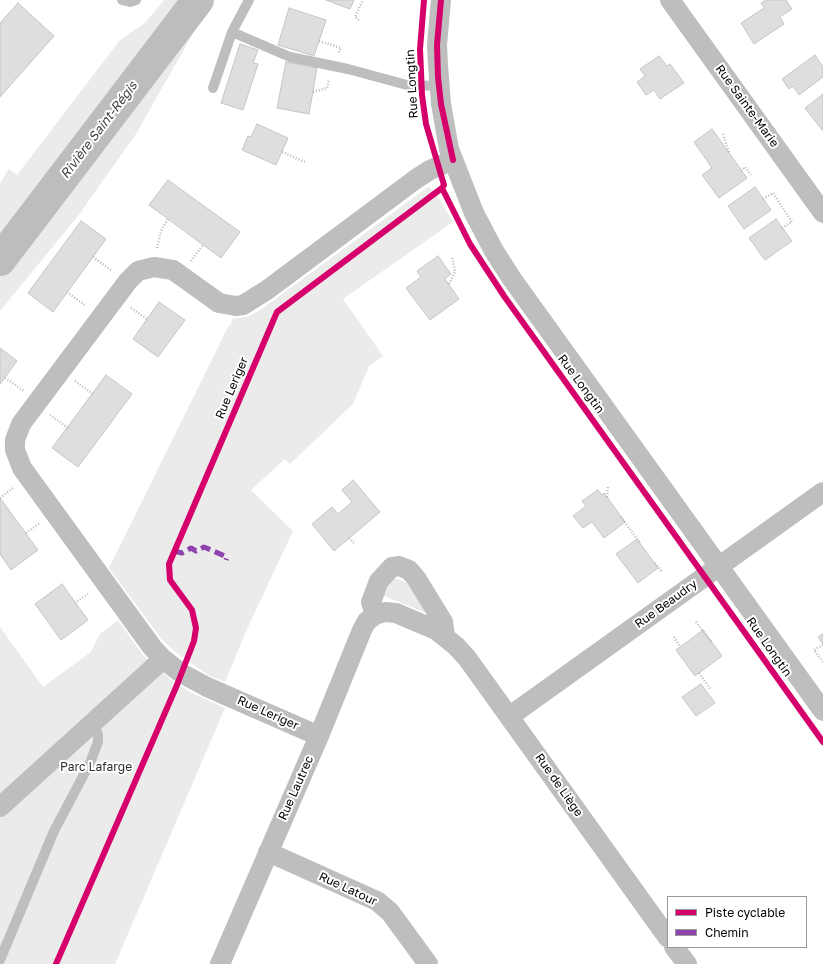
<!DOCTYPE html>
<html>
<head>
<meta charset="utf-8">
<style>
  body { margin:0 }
  #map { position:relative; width:823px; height:964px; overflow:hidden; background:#fff; font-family:"Golos Text",sans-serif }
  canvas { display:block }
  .legend { position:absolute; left:667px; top:896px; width:140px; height:52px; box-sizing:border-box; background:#fff; border:1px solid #999; margin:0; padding:5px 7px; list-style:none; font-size:12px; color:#000 }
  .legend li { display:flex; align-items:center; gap:8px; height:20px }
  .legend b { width:20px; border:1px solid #999 }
</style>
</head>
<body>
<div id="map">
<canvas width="823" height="964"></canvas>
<ul class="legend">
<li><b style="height:5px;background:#d6006c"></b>Piste cyclable</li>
<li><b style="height:5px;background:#8e44ad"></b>Chemin</li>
</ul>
</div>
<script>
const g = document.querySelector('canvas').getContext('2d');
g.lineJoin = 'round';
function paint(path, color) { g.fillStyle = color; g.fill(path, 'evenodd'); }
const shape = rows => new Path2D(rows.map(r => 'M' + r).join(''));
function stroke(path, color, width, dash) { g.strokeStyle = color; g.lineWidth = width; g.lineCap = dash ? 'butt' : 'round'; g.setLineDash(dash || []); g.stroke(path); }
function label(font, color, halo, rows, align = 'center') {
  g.font = font + ' "Golos Text",sans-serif'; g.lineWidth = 4; g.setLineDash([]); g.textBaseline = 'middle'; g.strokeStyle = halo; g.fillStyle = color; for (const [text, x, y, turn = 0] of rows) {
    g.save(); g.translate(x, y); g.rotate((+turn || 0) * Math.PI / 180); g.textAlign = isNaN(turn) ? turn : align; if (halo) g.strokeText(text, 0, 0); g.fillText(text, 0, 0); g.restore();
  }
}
paint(shape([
  [164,0,214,0,208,7,136,134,78,216,0,311,0,183,9,169,17,175,120,40,145,23],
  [428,187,436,193,453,222,343,299,383,356,369,366,353,404,290,464,285,459,251,490,293,531,248,627,225,682,208,675,178,654,162,640,109,568,228,327,231,324,232,319,249,316,259,311],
  [398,579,409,584,427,610,424,612,384,596,389,585,393,580],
  [118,620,143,655,171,680,194,694,225,708,115,964,0,964,0,627,43,687,91,652,100,634]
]), '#ebebeb');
stroke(shape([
  [0,260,198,0]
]), '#bdbdbd', 32);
const building = shape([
  [326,0,354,0,350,9,326,0],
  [766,0,786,0,792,9,780,17,784,24,754,44,741,23,764,8,761,3,766,0],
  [18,3,54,36,0,97,0,23,18,3],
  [289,8,326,20,314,56,278,45,289,8],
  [240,44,258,50,253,63,258,64,243,110,221,103,240,44],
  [815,55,823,67,823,77,799,95,793,86,789,89,782,79,815,55],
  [659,56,667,66,670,64,684,83,660,99,654,90,646,95,637,82,645,76,640,69,659,56],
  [286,62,317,68,309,114,277,108,286,62],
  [823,94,823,130,822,130,805,108,823,94],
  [257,124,288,138,276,165,242,150,248,136,251,137,257,124],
  [712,129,747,178,719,198,702,175,712,168,694,142,712,129],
  [168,180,240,232,221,258,149,205,168,180],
  [755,187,771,210,744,229,728,206,755,187],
  [776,219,792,241,765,260,749,238,776,219],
  [81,221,106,239,53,312,28,293,81,221],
  [438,256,451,274,445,279,459,299,430,320,406,288,421,277,417,271,438,256],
  [159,302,185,320,158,357,133,339,159,302],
  [0,348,17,361,0,384,0,348],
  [106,375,132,394,78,467,52,448,106,375],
  [353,480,380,512,334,551,312,524,332,507,338,514,352,502,342,490,353,480],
  [598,490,602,495,604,493,625,522,604,538,592,522,583,528,573,516,586,506,582,501,598,490],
  [0,498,38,550,11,570,0,554,0,498],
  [637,539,658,568,638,583,616,554,637,539],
  [62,584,88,620,61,640,35,604,62,584],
  [703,630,722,656,695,676,676,650,703,630],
  [823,634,823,644,818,637,823,634],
  [701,684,715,703,696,716,682,697,701,684]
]);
paint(building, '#dedede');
stroke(building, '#c6c6c6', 1);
stroke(shape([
  [359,20,355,17,363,0],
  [319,41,341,48,338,54],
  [313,92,327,88,329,79],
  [723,134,729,153],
  [282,152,305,162],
  [741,171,745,167,751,175],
  [763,199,773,193,792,222,782,228],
  [157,248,161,231,168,219],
  [93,257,112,271],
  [191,261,203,245],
  [449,284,455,272,452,256],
  [67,292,86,306],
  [131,308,147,319],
  [5,378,24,391],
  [75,381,93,394],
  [50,415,68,428],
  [607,497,608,486],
  [0,498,14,487],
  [621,517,640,543],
  [26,533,40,523],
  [349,538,355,544],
  [655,563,662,572],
  [75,603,89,593],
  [696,622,712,643],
  [674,637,680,646],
  [823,645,814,650,823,662],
  [699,673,711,690]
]), '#b9b9b9', 2.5, [1, 2]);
stroke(shape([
  [122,0,130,2,136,0],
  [232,32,290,57,348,69,407,85,439,86],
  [213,88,232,32,249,0],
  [0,960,54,831,90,763,98,742,98,734,92,722]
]), '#bebebe', 10);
stroke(shape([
  [441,0,437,45,438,65,441,104,449,149,474,213,494,251,512,279,823,711],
  [670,0,823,213],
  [375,615,371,602,379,581,392,567,399,566,409,570,416,578,443,622,445,636],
  [510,716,823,492],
  [319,736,207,687,181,673,163,659,152,647,22,468,15,450,15,440,21,424,128,281,138,271,154,267,173,270,219,303,236,306,243,305,267,290,416,179,430,170,453,160],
  [0,807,163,659],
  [268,852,377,901,390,912,428,964],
  [674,947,687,964],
  [220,964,319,736,362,630,367,621,375,615,385,612,396,613,436,630,456,646,467,658,668,938]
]), '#bebebe', 20);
stroke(shape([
  [174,551,182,553,191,548,196,551,204,547,227,557,226,560]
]), '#8e44ad', 5, [10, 5]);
stroke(shape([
  [424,0,420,49,422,95,426,124,444,185,442,188,470,244,504,296,823,742],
  [441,0,437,45,438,77,441,104,453,160],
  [56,964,177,685,194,641,196,628,192,610,170,580,169,564,277,312,442,188]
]), '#d6006c', 6);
label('12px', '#000', '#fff', [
  ["Rue Longtin",412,84,-93],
  ["Rue Sainte-Marie",747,106,54],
  ["Rue Longtin",581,384,54],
  ["Rue Leriger",232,388,-67],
  ["Rue Beaudry",666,604,-36],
  ["Rue Longtin",769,647,55],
  ["Rue Leriger",268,713,24],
  ["Rue de Liège",559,785,55],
  ["Rue Lautrec",296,788,-66],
  ["Rue Latour",348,889,25]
]);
label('12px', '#313131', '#fff', [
  ["Parc Lafarge",96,767]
]);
label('italic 13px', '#424242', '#fff', [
  ["Rivière Saint-Régis",99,130,-53]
]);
</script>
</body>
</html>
